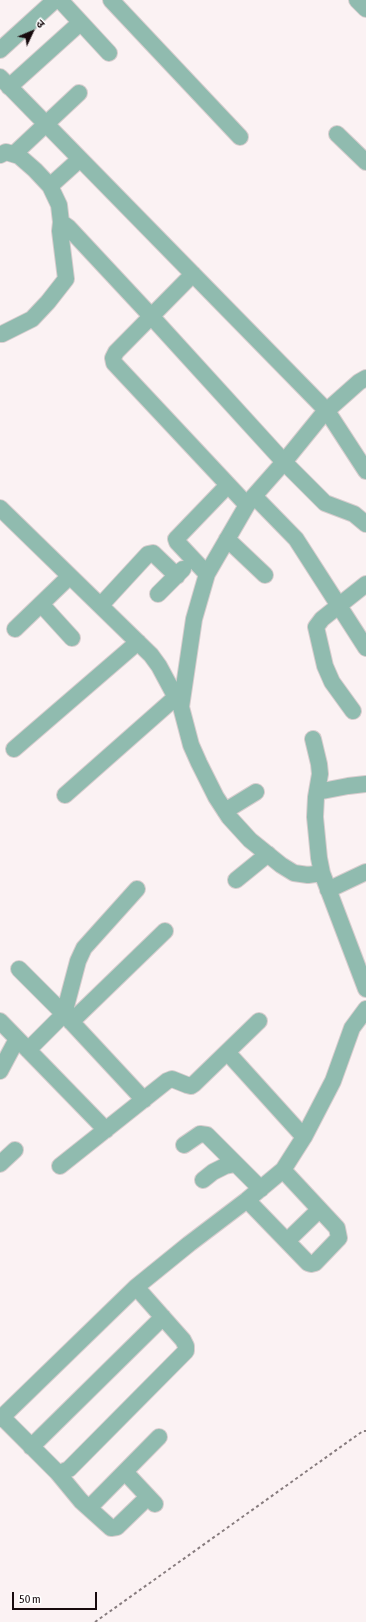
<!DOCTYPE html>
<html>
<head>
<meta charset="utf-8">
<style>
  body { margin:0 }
  #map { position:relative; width:366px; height:1622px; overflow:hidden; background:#fbf2f3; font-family:"Asap Condensed","Noto Sans Devanagari",sans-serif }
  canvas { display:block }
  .north { position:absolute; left:12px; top:12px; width:40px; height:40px; -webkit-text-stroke:3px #fff; paint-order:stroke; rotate:46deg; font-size:11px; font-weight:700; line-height:16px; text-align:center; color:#170a0d }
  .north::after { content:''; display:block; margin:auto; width:14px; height:18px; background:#170a0d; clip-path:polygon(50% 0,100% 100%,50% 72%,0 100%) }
  .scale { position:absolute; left:12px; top:1592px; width:85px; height:18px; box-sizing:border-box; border:2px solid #170a0d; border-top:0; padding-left:5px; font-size:12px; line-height:14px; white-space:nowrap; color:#170a0d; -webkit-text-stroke:3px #fff; paint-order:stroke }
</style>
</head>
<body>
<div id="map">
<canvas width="366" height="1622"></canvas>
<div class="north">उ</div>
<div class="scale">50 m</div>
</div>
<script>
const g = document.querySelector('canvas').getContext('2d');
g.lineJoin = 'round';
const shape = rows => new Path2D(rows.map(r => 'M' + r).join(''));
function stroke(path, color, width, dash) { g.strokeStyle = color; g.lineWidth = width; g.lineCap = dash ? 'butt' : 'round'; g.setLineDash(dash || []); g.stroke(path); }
const minor = shape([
  [60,0,109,53],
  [111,0,240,137],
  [357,0,366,9],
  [0,50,55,0],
  [0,77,327,411,366,471],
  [9,87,80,23],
  [337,134,366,162],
  [14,154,79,93],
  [0,155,6,152,19,156,35,170,50,186,59,205,61,222,60,231,66,279,48,302,32,319,2,334,0,334],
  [50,186,80,159],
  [61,222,68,227,151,316,284,462,325,503,354,514,366,524],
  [193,274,116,352,113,358,114,363,247,505],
  [254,496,296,539,366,648],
  [0,508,151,655,159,666,181,707],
  [227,539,265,575],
  [207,574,177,542,176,539,228,485],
  [158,594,183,569],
  [41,604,72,638],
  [101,605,148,554,153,553,177,576],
  [15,629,70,576],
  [353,711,332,682,325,666,316,627,322,619,366,584],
  [313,739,319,764,320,774,316,797,315,817,319,858,322,873,366,989],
  [14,749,138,642],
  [317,792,348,786,366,784],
  [65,795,176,697],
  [225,811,256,792],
  [322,873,308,875,294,873,281,865,250,840,229,817,216,797,199,763,191,745,181,707,194,619,207,574,247,505,254,496,284,462,323,414,359,382,366,378],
  [236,880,268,854],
  [328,890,366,872],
  [19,969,64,1014,144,1100],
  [0,1021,106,1130],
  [71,1022,165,931],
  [28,1050,64,1014,78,961,84,948,137,889],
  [227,1052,304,1137],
  [0,1071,17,1039],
  [184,1145,200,1134,207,1135,261,1189],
  [0,1164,15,1150],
  [60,1166,167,1081,172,1079,187,1085,191,1086,194,1084,259,1021],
  [203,1180,213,1172,225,1166,235,1164],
  [247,1200,308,1263,311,1264,315,1263,339,1238,337,1228,283,1170],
  [287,1241,319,1210],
  [2,1417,57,1472,62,1472,69,1469,186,1351,186,1346,183,1340,136,1287],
  [0,1419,136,1287,189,1244,247,1200,283,1170,304,1137,333,1081,352,1028,366,1009],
  [31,1447,163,1317],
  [57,1472,81,1501,111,1528,117,1527,148,1497],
  [125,1472,155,1504],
  [89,1508,159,1437]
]);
stroke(minor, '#d7cdce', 18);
stroke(shape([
  [95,1622,363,1431,366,1431]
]), '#877c7e', 2, [3, 3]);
stroke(minor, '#90bbaf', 16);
</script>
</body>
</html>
